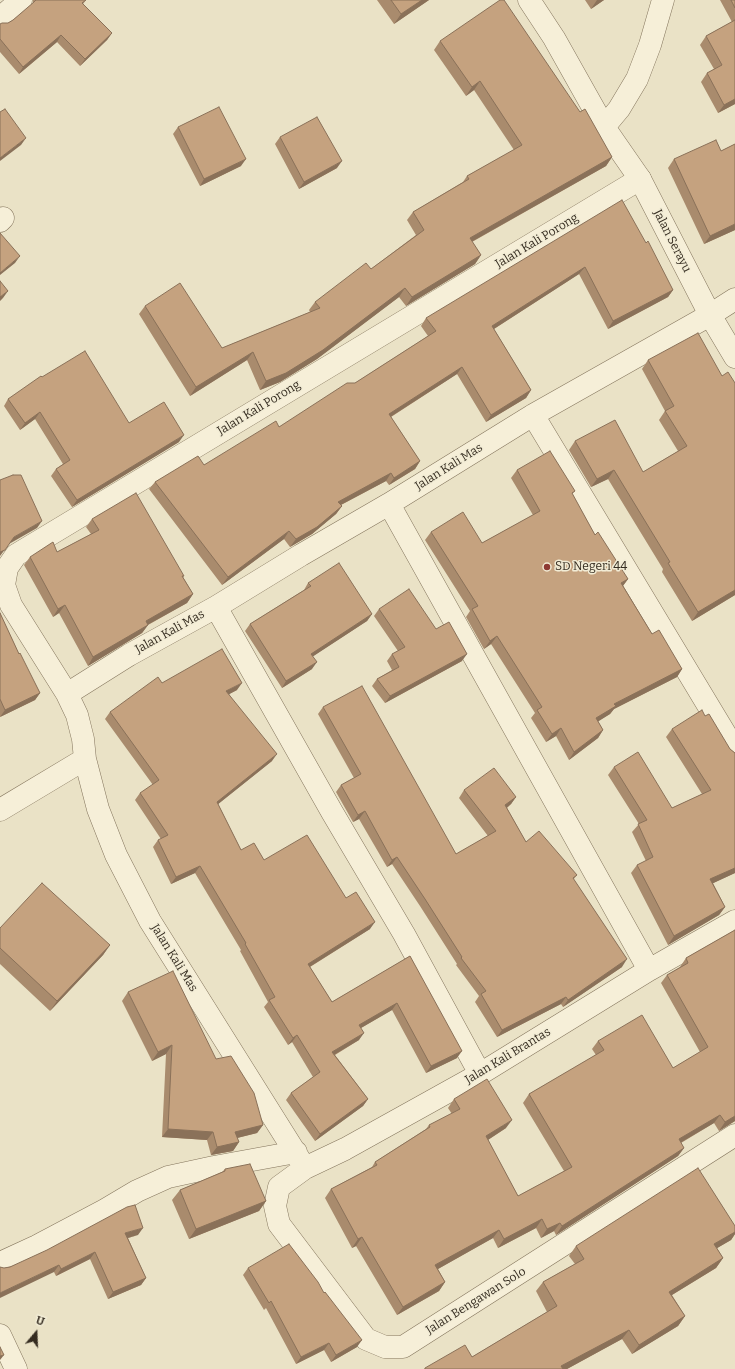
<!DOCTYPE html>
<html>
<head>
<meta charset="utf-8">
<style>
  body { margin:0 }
  #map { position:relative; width:735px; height:1369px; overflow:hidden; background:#eae2c6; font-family:Bitter,serif }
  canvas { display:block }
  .north { position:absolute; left:16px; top:1313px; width:40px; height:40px; -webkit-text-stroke:3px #f2ecd5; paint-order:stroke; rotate:19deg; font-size:11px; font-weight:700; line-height:16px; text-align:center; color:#352c20 }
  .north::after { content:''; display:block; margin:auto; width:14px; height:18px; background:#352c20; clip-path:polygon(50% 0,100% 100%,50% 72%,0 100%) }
</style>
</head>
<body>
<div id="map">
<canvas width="735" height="1369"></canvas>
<div class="north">U</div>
</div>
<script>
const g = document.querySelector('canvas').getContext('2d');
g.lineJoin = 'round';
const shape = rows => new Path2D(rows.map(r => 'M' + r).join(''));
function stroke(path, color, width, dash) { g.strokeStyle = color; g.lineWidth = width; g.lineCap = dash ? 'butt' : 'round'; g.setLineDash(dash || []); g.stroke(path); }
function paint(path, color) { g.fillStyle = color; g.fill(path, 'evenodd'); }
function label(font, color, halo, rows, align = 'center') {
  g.font = font + ' Bitter,serif'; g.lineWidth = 3; g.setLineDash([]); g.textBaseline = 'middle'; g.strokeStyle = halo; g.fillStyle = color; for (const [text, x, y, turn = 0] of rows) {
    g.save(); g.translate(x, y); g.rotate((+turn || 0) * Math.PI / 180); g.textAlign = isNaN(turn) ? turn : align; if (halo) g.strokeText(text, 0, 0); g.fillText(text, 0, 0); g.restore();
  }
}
const minor = shape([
  [0,221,3,218],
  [533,415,735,750],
  [389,504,649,970],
  [216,607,332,812,404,934,480,1074],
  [67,694,11,605,4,585,7,568,16,555,640,179],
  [0,810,85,759],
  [735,921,649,970,480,1074,345,1149,305,1168,279,1187,275,1206,279,1224,366,1339,385,1347,403,1347,735,1135],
  [305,1168,150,921,116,855,98,809,85,759,83,739,77,715,67,694,129,655,216,607,301,555,389,504,533,415,710,315,735,299],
  [0,1263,37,1246,105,1210,137,1191,168,1177,214,1167,296,1152],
  [0,1335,16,1369]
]);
const tertiary = shape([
  [529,0,554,38,604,127,640,179,710,315,735,357],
  [0,18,21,0],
  [604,127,619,109,637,79,650,45,663,0]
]);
stroke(minor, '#84755d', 23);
stroke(tertiary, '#84755d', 23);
stroke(minor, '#f6efd8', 22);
stroke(tertiary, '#f6efd8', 22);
paint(shape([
  [33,0,86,0,83,4,112,33,107,40,80,66,57,42,19,74,0,52,0,24,8,23,13,20,33,4],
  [377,0,429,0,394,24],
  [585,0,604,0,591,9],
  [720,0,735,0,735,104,718,113,701,82,707,73,714,69,700,45,706,36,732,22],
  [440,41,580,112,612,157,606,166,472,242,481,255,475,264,406,306,399,297,317,359,280,382,260,390,247,360,190,396,139,314,145,306,222,348,310,312,309,310,315,302,371,269,416,235,407,220,413,212,463,182,467,176,514,150,474,90,466,96,434,50],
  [178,127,241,166,200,186,173,134],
  [280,137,337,168,299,189,275,144],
  [735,144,735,230,704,244,668,168,674,159,721,151],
  [646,243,673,290,668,297,608,329,579,274,494,329,531,390,526,398,486,422,457,374,391,417,420,461,415,469,389,485,386,481,341,505,342,506,336,514,312,534,290,547,284,539,222,585,149,489,155,482,204,465,279,427,355,383,428,336,421,326,426,318],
  [648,360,722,376,735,383,735,595,692,621,662,572,663,569,608,479,591,487,569,450,575,441,643,472,678,451,659,420,665,411,642,369],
  [42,377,129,423,179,442,72,507,51,476,56,469,63,464,35,419,20,430,4,406,8,399],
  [517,470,575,491,572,494,595,535,628,579,623,586,652,634,682,669,677,677,614,709,610,714,598,721,603,730,598,738,569,760,556,736,546,742,531,718,535,713,491,644,484,649,466,617,470,611,425,540,431,532,482,543,533,515,511,478],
  [92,519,184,576,183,577,193,594,187,603,148,625,142,633,88,666,59,613,53,617,24,565,30,557,57,552,91,534,86,527],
  [308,583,372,614,367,621,313,656,312,669,282,688,245,631,250,624,304,590],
  [379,609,436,629,462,661,385,703,372,686,377,679,392,670,387,661,392,654,398,651,374,616],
  [0,613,19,654,40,693,35,700,0,717],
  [162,683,237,690,229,694,272,761,218,804,241,850,264,860,346,898,370,929,310,967,332,1002,410,956,457,1058,426,1073,392,1010,361,1028,359,1040,335,1055,368,1099,363,1106,315,1141,286,1100,291,1093,313,1077,292,1042,288,1045,264,1007,268,1002,240,951,241,950,195,873,171,884,153,847,158,840,161,839,135,800,140,793,153,785,105,719,110,712],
  [323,707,456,854,488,836,459,798,464,790,516,797,511,804,507,808,526,842,577,875,573,880,622,967,563,1007,561,1004,497,1037,475,1002,479,996,456,965,457,964,420,906,392,864,387,867,359,819,353,822,336,792,341,785,354,778,318,714],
  [705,716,730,749,735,753,735,873,713,883,725,907,719,915,668,945,631,873,637,865,646,861,632,832,639,824,608,775,614,767,672,808,702,794,666,737,672,729],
  [0,928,110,945,103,955,50,1011,0,964],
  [735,930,735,1121,719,1131,714,1123,681,1143,684,1148,678,1156,556,1235,554,1231,541,1238,536,1228,498,1248,493,1238,438,1269,445,1282,439,1291,397,1315,356,1246,352,1248,325,1198,331,1189,372,1167,375,1162,426,1129,429,1125,452,1114,448,1108,454,1099,506,1128,488,1140,518,1196,564,1171,523,1103,529,1094,596,1055,592,1049,598,1041,673,1068,700,1052,661,983,667,975,680,967,686,958],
  [128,992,216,1059,263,1125,257,1133,237,1138,239,1142,233,1151,211,1155,207,1140,162,1137,166,1054,152,1061,122,1001],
  [225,1169,266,1201,259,1211,189,1239,172,1200,180,1190,222,1172],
  [735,1226,735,1234,731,1240,717,1248,723,1258,716,1268,672,1295,685,1316,678,1326,632,1354,622,1339,567,1369,424,1369,425,1368,472,1357,547,1312,536,1291,543,1282,575,1264,569,1256,576,1246],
  [138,1235,128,1238,146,1278,141,1285,108,1299,90,1259,56,1276,54,1272,4,1268],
  [248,1268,357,1347,331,1362,324,1350,296,1364,266,1308,264,1310,243,1275]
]), '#a98b6d');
paint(shape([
  [422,0,429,0,394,24,401,14],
  [597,0,604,0,591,9],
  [112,33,107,40,80,66,85,59],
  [61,35,57,42,19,74,23,67],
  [480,81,474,90,466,96,472,87],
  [735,99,735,104,718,113,724,105],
  [26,138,21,145,0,161,0,158],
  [612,157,606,166,464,246,470,238],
  [246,159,241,166,200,186,204,179],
  [342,161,337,168,299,189,304,182],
  [735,224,735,230,704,244,710,236],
  [481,255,475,264,406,306,412,297],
  [20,256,15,263,0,275,0,273],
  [585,267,579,274,486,334,492,326],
  [405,288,399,297,317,359,280,382,260,390,266,381],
  [673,290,668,297,608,329,613,321],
  [8,291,3,298,0,301,0,297],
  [253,352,247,360,190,396,196,387],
  [462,367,457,374,384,421,389,414],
  [531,390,526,398,486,422,491,415],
  [40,412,35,419,20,430,25,423],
  [184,435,179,442,72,507,77,500],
  [420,461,415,469,389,485,394,478],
  [614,470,608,479,591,487,597,479],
  [391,473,386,481,333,509,338,502],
  [342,506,336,514,312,534,290,547,296,539],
  [42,521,37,528,9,544,0,556,0,552,14,537],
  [289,531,284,539,222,585,228,577],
  [628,579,622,587,621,583],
  [735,590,735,595,692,621,698,612],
  [193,594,187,603,140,629,146,621],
  [65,605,59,613,53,617,58,609],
  [372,614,367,621,306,661,311,654],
  [148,625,142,633,88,666,93,657],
  [497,636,491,644,484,649,490,641],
  [467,654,462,661,385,703,390,696],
  [317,662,312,669,282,688,286,681],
  [682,669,677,677,614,709,610,714,591,726,596,718,614,704],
  [242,683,237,690,222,698,226,691],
  [40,693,35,700,0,717,5,710],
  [561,728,556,736,546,742,552,734],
  [603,730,598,738,569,760,574,752],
  [277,754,272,761,212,809,217,802],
  [516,797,511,804,500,813,505,805],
  [365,811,359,819,353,822,358,815],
  [397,857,392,864,387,867,392,860],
  [200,866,195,873,171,884,176,877],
  [735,868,735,873,705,887,710,879],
  [725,907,719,915,668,945,674,936],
  [375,922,370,929,303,971,308,964],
  [110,945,103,955,50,1011,57,1001],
  [627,959,622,967,563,1007,568,1000],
  [566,997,561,1004,497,1037,502,1030],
  [397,1003,392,1010,354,1032,359,1025],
  [364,1033,359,1040,327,1059,332,1052],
  [297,1035,292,1042,288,1045,293,1038],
  [172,1045,166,1054,152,1061,158,1052],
  [462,1051,457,1058,426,1073,431,1066],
  [368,1099,363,1106,315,1141,320,1134],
  [720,1115,714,1123,673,1147,679,1139],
  [735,1116,735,1121,719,1131,725,1122],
  [512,1120,506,1128,480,1145,486,1136],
  [263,1125,257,1133,229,1140,235,1132],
  [168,1129,213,1132,207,1140,162,1137],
  [239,1142,233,1151,211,1155,217,1147],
  [684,1148,678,1156,556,1235,562,1226],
  [266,1201,259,1211,189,1239,196,1229],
  [542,1219,536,1228,498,1248,504,1239],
  [560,1223,554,1231,541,1238,547,1229],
  [143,1228,138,1235,121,1240,125,1233],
  [499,1230,493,1238,429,1274,435,1265],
  [735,1232,735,1234,731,1240,707,1254,714,1244],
  [362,1237,356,1246,352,1248,358,1239],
  [95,1252,90,1259,56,1276,61,1269],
  [723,1258,716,1268,662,1301,669,1292],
  [59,1265,54,1272,0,1298,0,1293],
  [146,1278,141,1285,108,1299,113,1292],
  [445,1282,439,1291,397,1315,403,1307],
  [685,1316,678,1326,632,1354,639,1345],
  [629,1330,622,1339,567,1369,559,1369,561,1366],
  [362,1340,357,1347,331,1362,336,1355],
  [329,1343,324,1350,296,1364,301,1357],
  [4,1355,0,1360,0,1356]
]), '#8a7159');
const building = shape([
  [36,0,86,0,82,3,112,33,85,59,61,35,23,67,0,39,0,24,2,23,8,23,13,20,34,2,36,0],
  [391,0,422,0,401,14,391,0],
  [500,0,504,0,580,112,585,109,612,157,470,238,481,255,412,297,405,288,323,350,286,373,266,381,253,352,196,387,145,306,180,283,222,348,320,308,315,302,366,263,371,269,424,230,413,212,469,179,467,176,522,145,480,81,472,87,440,41,500,0],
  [731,0,735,0,735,8,731,0],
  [735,20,735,99,724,105,707,73,722,65,706,36,735,20],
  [219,107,246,159,204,179,178,127,219,107],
  [5,109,26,138,0,158,0,112,5,109],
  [317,117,342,161,304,182,280,137,317,117],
  [716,140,721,151,735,144,735,224,710,236,674,159,716,140],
  [622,200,646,243,648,241,673,290,613,321,585,267,492,326,531,390,491,415,462,367,389,414,420,461,394,478,391,473,338,502,342,506,317,527,296,539,289,531,228,577,155,482,198,456,204,465,276,421,279,427,347,383,355,383,436,331,426,318,622,200],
  [0,233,20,256,0,273,0,233],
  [0,281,8,291,0,297,0,281],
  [698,333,722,376,728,372,735,383,735,590,698,612,668,563,670,562,614,470,597,479,575,441,615,420,643,472,687,446,665,411,674,406,648,360,698,333],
  [85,351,129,423,164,402,184,435,77,500,56,469,70,460,40,412,25,423,8,399,41,376,42,377,85,351],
  [550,451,575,491,572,493,595,535,598,532,628,579,621,583,652,634,659,630,682,669,614,704,616,706,596,718,603,730,574,752,561,728,552,734,537,710,542,707,497,636,490,641,472,609,478,606,431,532,463,512,482,543,540,511,517,470,550,451],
  [13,475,21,475,42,521,14,537,5,550,0,552,0,480,13,475],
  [136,493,184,576,182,576,193,594,146,621,148,625,93,657,65,605,58,609,30,557,53,542,57,552,99,530,92,519,136,493],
  [339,563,372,614,311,654,317,662,286,681,250,624,311,586,308,583,339,563],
  [409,589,436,629,449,622,467,654,390,696,377,679,399,667,392,654,405,647,379,609,409,589],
  [0,613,19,654,20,653,40,693,5,710,0,699,0,613],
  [222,649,242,683,226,691,277,754,217,802,241,850,254,843,264,860,307,835,346,898,356,892,375,922,308,964,332,1002,410,956,462,1051,431,1066,397,1003,359,1025,364,1033,332,1052,368,1099,320,1134,291,1093,320,1072,297,1035,293,1038,269,1000,275,997,245,944,246,943,200,866,176,877,158,840,168,835,140,793,159,780,110,712,158,677,162,683,222,649],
  [362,686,456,854,496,831,464,790,494,768,516,797,505,805,526,842,539,831,577,875,573,878,627,959,568,1000,566,997,502,1030,481,994,486,991,461,958,462,957,425,899,397,857,392,860,365,811,358,815,341,785,361,774,323,707,362,686],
  [702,710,705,716,709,714,730,749,735,753,735,868,710,879,725,907,674,936,637,865,653,857,638,824,647,820,614,767,638,752,672,808,711,790,672,729,702,710],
  [42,883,110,945,57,1001,0,948,0,928,42,883],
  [735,930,735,1116,725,1122,720,1115,679,1139,684,1148,562,1226,560,1223,547,1229,542,1219,504,1239,499,1230,435,1265,445,1282,403,1307,362,1237,358,1239,331,1189,377,1165,375,1162,430,1127,429,1125,460,1109,454,1099,487,1079,512,1120,486,1136,518,1196,572,1167,529,1094,604,1050,598,1041,642,1015,673,1068,708,1047,667,975,688,963,686,958,735,930],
  [173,971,216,1059,231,1056,254,1093,263,1125,235,1132,239,1142,217,1147,213,1132,168,1129,172,1045,158,1052,128,992,173,971],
  [250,1164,266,1201,196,1229,180,1190,225,1171,225,1169,250,1164],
  [698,1168,735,1226,735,1232,714,1244,723,1258,669,1292,685,1316,639,1345,629,1330,561,1366,563,1369,425,1369,425,1368,465,1345,472,1357,557,1306,543,1282,584,1259,576,1246,698,1168],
  [135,1205,143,1228,125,1233,146,1278,113,1292,95,1252,61,1269,59,1265,0,1293,0,1267,4,1268,10,1267,47,1250,127,1207,135,1205],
  [289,1244,318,1282,324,1293,325,1292,362,1340,336,1355,329,1343,301,1357,271,1301,269,1303,248,1268,289,1244],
  [0,1347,4,1355,0,1356,0,1347]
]);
paint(building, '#c5a27f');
stroke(building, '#8a7159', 1);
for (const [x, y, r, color] of [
  [547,567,4,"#8d3a33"]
]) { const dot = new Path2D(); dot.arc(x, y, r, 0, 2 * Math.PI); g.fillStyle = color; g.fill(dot); stroke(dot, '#f2ecd5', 1.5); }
label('12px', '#352c20', '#f2ecd5', [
  ["Jalan Kali Porong",537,241,-31],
  ["Jalan Serayu",672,241,63],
  ["Jalan Kali Porong",259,408,-31],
  ["Jalan Kali Mas",449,467,-32],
  ["Jalan Kali Mas",170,632,-29],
  ["Jalan Kali Mas",174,958,58],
  ["Jalan Kali Brantas",508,1056,-31],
  ["Jalan Bengawan Solo",476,1301,-32]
]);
label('12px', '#352c20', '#f2ecd5', [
  ["SD Negeri 44",555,567]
], 'left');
</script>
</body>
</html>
